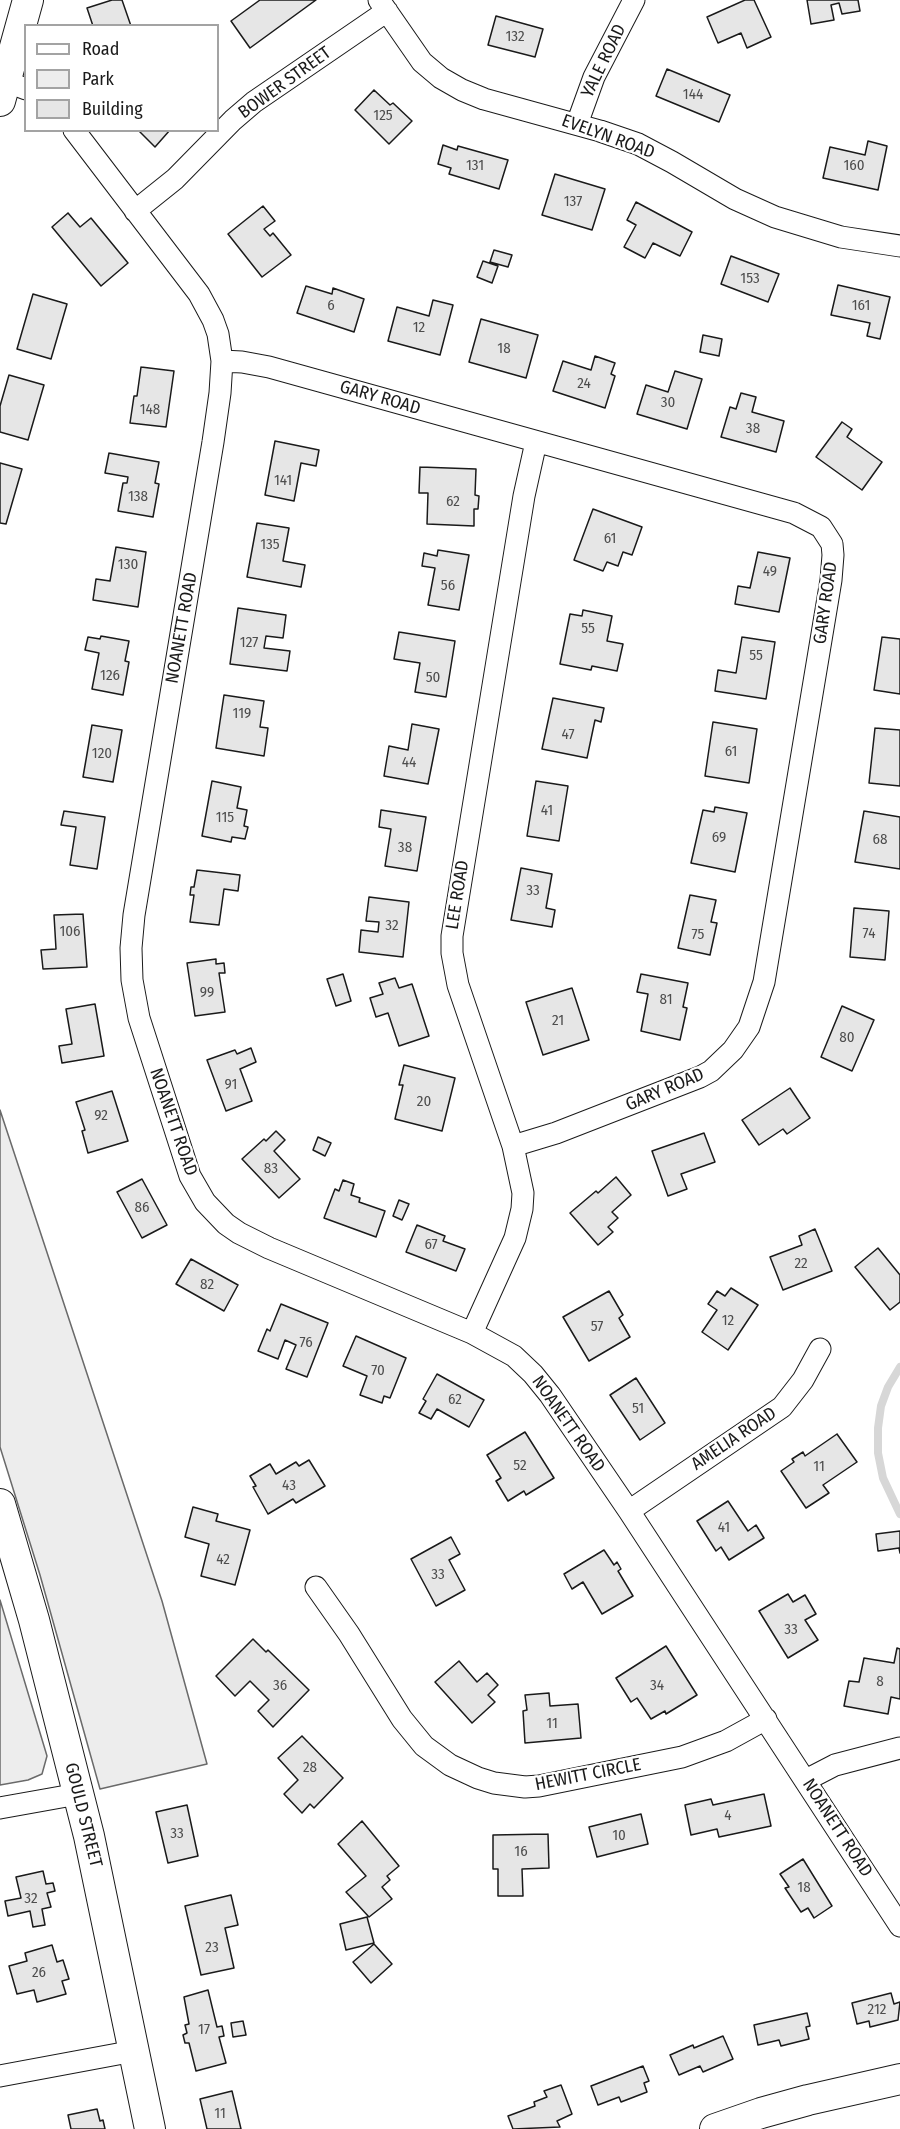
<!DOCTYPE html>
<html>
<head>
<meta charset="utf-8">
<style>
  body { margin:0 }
  #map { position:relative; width:900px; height:2129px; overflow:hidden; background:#fff; font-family:"Fira Sans Condensed",sans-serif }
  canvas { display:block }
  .legend { position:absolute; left:24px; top:24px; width:195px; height:108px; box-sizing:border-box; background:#fff; border:2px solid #a3a3a3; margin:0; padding:8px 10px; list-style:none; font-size:18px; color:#1a1a1a }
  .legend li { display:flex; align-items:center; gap:12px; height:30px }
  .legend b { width:30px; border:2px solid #a3a3a3 }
</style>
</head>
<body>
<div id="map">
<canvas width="900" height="2129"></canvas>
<ul class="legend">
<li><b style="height:8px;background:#fff"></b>Road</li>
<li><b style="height:16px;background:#ededed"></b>Park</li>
<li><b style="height:16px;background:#e6e6e6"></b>Building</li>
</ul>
</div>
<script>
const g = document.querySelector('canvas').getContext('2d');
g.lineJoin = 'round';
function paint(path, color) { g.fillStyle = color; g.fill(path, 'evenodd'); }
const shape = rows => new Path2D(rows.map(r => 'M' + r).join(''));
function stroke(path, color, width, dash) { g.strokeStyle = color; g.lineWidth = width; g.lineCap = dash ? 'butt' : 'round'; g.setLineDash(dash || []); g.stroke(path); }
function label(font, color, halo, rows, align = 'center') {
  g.font = font + ' "Fira Sans Condensed",sans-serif'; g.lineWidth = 4.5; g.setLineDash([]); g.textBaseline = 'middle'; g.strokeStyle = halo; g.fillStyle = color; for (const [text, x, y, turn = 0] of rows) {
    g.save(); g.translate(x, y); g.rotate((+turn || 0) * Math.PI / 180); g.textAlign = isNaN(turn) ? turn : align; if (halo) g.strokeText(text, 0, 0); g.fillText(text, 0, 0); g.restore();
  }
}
const green = shape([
  [0,1110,162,1601,207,1764,100,1789,40,1575,0,1447,0,1110],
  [0,1600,47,1756,42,1774,28,1780,0,1785,0,1600]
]);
paint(green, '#ededed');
stroke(green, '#6a6a6a', 1.5);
stroke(shape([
  [900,1367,888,1387,881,1406,878,1428,878,1453,883,1478,900,1514]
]), '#d7d7d7', 8);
const building = shape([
  [112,0,122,0,131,26,93,26,87,8,112,0],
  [260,0,316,0,250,48,231,21,260,0],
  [745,0,754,0,771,37,747,48,741,33,718,43,707,17,745,0],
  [807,0,858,0,860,11,842,14,839,3,831,5,834,20,811,24,807,0],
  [496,16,543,29,535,57,488,45,496,16],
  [667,69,730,95,719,122,656,96,667,69],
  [374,90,390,105,393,103,412,121,389,144,355,110,374,90],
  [138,130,170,130,155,147,138,130],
  [868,141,887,146,878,190,823,178,830,147,865,155,868,141],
  [443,145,457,150,458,146,508,160,499,189,449,174,451,168,438,164,443,145],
  [555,174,605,189,592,230,542,215,555,174],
  [636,202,692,232,680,256,653,243,645,258,624,247,636,225,627,220,636,202],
  [263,206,275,221,264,229,270,236,273,233,291,255,262,277,228,234,263,206],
  [68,213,80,227,91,218,128,263,101,286,52,227,68,213],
  [494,250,512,255,508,267,490,262,494,250],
  [731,256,779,274,768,302,721,284,731,256],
  [483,261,498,266,492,283,477,277,483,261],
  [838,285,890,297,880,339,867,336,870,323,831,315,838,285],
  [306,286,332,294,333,288,364,299,354,332,297,313,306,286],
  [33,294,67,304,51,359,17,349,33,294],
  [433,300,453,305,440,355,388,341,397,307,429,316,433,300],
  [481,319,538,335,526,378,469,362,481,319],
  [703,335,722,339,719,356,700,352,703,335],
  [595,356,615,363,611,374,615,376,605,408,553,391,563,361,591,370,595,356],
  [141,367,174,371,166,427,130,423,134,396,137,396,141,367],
  [675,371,702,379,687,429,637,414,646,385,668,392,675,371],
  [9,375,44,385,28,440,0,432,0,406,9,375],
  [741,393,756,397,752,412,784,421,776,452,721,437,730,407,736,409,741,393],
  [842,422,852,429,847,437,882,462,862,490,816,457,842,422],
  [275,441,319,450,316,466,301,463,294,501,265,495,275,441],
  [109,453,159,462,155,483,159,484,153,517,118,511,123,483,127,483,128,477,105,473,109,453],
  [0,463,22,469,6,524,0,523,0,463],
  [420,467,476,469,475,495,479,496,478,509,474,509,474,526,427,524,428,493,419,493,420,467],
  [593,509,642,527,632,555,623,552,618,566,607,562,603,571,574,560,593,509],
  [257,523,289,528,283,561,305,565,301,587,247,577,257,523],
  [116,547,146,552,138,607,93,600,96,579,110,581,116,547],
  [438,550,469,555,459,610,428,605,435,568,422,566,424,553,437,556,438,550],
  [758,552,790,558,779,612,735,604,738,586,750,588,758,552],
  [238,608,286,615,283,638,266,636,264,648,290,651,287,671,230,664,238,608],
  [583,610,612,616,607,641,623,644,617,671,592,666,591,670,560,664,570,614,582,616,583,610],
  [399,632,455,641,446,697,415,692,420,663,394,659,399,632],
  [101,636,129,641,125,661,129,662,123,695,92,689,99,653,85,650,88,637,100,639,101,636],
  [742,637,775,642,766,699,715,691,718,670,736,673,742,637],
  [882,637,900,639,900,694,874,690,882,637],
  [224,695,264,701,260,727,268,728,264,756,216,748,224,695],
  [553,698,604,708,601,722,595,720,587,758,542,749,553,698],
  [713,722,757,729,749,783,705,776,713,722],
  [412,724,439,729,428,784,384,776,389,746,408,750,412,724],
  [92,725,122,730,113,782,83,777,92,725],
  [875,728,900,730,900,786,869,783,875,728],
  [212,781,241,787,237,808,247,810,244,826,248,827,245,839,232,837,231,842,202,836,212,781],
  [536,781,568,786,559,841,527,836,536,781],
  [715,807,747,813,735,872,691,863,703,810,714,812,715,807],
  [381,810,426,817,417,871,385,866,391,829,379,827,381,810],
  [64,811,105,817,97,869,70,865,76,827,61,825,64,811],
  [864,811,900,817,900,869,855,862,864,811],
  [521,868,552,874,546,908,555,910,552,927,511,920,521,868],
  [197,870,240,875,238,891,224,889,219,925,190,922,194,895,190,895,191,887,194,887,197,870],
  [690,895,716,900,711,922,717,923,710,955,678,948,690,895],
  [369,897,409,902,403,957,359,952,361,930,378,932,379,922,366,921,369,897],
  [854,908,889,911,885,960,850,957,854,908],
  [83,914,87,967,43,969,41,950,56,949,54,915,83,914],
  [216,959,216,964,224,963,225,973,219,973,225,1012,195,1016,187,963,216,959],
  [343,974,351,1001,336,1006,327,979,343,974],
  [641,974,688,983,683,1007,687,1008,680,1040,641,1031,648,994,637,992,641,974],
  [395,978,399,988,412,984,429,1036,399,1046,388,1013,376,1017,370,998,383,994,379,983,395,978],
  [572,988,589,1040,543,1055,526,1002,572,988],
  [95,1004,104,1056,62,1063,59,1046,72,1044,66,1009,95,1004],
  [842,1006,874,1020,852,1071,821,1057,842,1006],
  [251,1048,256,1062,240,1069,252,1101,226,1111,207,1060,235,1050,237,1054,251,1048],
  [404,1065,455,1078,442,1131,395,1119,403,1085,399,1085,404,1065],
  [790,1088,810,1118,787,1134,783,1129,759,1145,742,1120,790,1088],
  [112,1091,128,1141,88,1153,82,1131,85,1130,76,1102,112,1091],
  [276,1131,285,1140,274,1151,300,1179,279,1198,242,1159,264,1139,266,1141,276,1131],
  [704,1133,715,1162,681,1174,687,1189,668,1196,652,1151,704,1133],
  [318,1137,331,1143,325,1156,313,1150,318,1137],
  [616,1177,631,1195,612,1212,618,1218,608,1227,613,1232,598,1245,570,1213,596,1191,598,1193,616,1177],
  [142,1179,167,1225,142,1238,117,1192,142,1179],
  [343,1180,354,1184,351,1195,360,1198,359,1202,385,1211,376,1237,324,1218,335,1189,339,1191,343,1180],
  [399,1200,409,1204,402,1220,393,1216,399,1200],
  [417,1225,445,1236,443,1241,465,1249,456,1271,406,1252,417,1225],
  [815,1229,832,1271,783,1290,770,1257,802,1245,799,1236,815,1229],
  [878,1248,900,1275,900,1302,890,1310,855,1267,878,1248],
  [191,1259,238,1285,224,1311,176,1284,191,1259],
  [731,1288,758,1305,728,1350,702,1332,717,1310,708,1304,717,1291,725,1296,731,1288],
  [609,1291,623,1315,619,1318,630,1337,589,1361,563,1317,609,1291],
  [281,1304,328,1323,307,1377,286,1369,296,1345,285,1340,278,1359,258,1351,267,1329,270,1331,281,1304],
  [356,1336,406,1358,390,1398,384,1396,382,1403,360,1395,367,1376,343,1366,356,1336],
  [437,1374,484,1400,469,1427,437,1409,431,1419,419,1413,426,1401,423,1399,437,1374],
  [636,1378,665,1423,640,1440,610,1395,636,1378],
  [525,1432,554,1478,526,1495,524,1491,508,1501,496,1481,501,1478,487,1455,525,1432],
  [837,1434,857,1462,823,1485,829,1493,806,1508,781,1471,794,1462,792,1459,803,1452,805,1456,837,1434],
  [309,1460,325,1486,296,1503,293,1499,268,1514,253,1487,256,1486,250,1476,270,1464,276,1474,296,1462,299,1466,309,1460],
  [728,1501,748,1531,756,1525,764,1538,729,1560,721,1547,716,1551,697,1521,728,1501],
  [193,1507,218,1514,216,1521,250,1530,235,1585,201,1576,209,1544,185,1537,193,1507],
  [900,1531,900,1553,899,1548,878,1551,876,1534,900,1531],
  [451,1537,460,1554,449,1560,465,1590,436,1606,411,1559,451,1537],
  [604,1550,614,1565,617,1562,621,1569,618,1571,633,1596,602,1614,583,1582,572,1589,564,1574,604,1550],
  [788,1594,793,1602,805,1595,816,1614,805,1620,818,1640,788,1658,759,1611,788,1594],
  [253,1639,266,1652,268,1650,309,1690,273,1727,258,1711,269,1700,250,1681,235,1696,216,1676,253,1639],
  [666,1646,697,1695,666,1714,665,1711,651,1719,637,1698,631,1702,616,1678,666,1646],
  [897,1648,900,1649,900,1699,891,1697,888,1714,844,1706,849,1681,859,1682,864,1658,894,1663,897,1648],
  [459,1661,477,1682,487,1673,498,1685,488,1695,495,1702,472,1723,435,1682,459,1661],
  [549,1693,550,1706,578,1704,581,1738,525,1743,523,1711,527,1710,525,1695,549,1693],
  [302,1736,343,1778,314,1808,310,1804,302,1813,284,1794,298,1780,278,1758,302,1736],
  [764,1794,771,1826,719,1837,717,1829,691,1835,685,1805,711,1799,713,1805,764,1794],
  [187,1805,198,1856,168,1863,156,1812,187,1805],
  [641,1814,648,1844,597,1857,589,1827,641,1814],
  [362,1821,399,1866,387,1876,390,1880,382,1887,392,1899,369,1917,346,1892,366,1876,338,1844,362,1821],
  [548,1834,549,1868,522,1869,523,1896,498,1896,498,1869,493,1869,493,1835,548,1834],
  [803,1859,832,1906,814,1918,808,1908,801,1912,785,1888,789,1887,780,1874,803,1859],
  [43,1871,46,1884,53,1883,55,1891,47,1893,51,1907,42,1909,45,1925,33,1927,30,1911,8,1916,5,1901,21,1898,16,1877,43,1871],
  [231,1895,238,1925,225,1928,234,1968,201,1975,185,1906,231,1895],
  [367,1917,374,1943,346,1950,340,1924,367,1917],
  [374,1944,392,1964,371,1983,353,1962,374,1944],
  [52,1945,57,1962,63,1960,69,1979,62,1981,66,1994,37,2002,34,1990,17,1994,9,1966,27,1961,25,1953,52,1945],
  [208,1990,217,2027,222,2026,224,2036,219,2037,226,2063,196,2071,189,2043,185,2043,183,2035,187,2033,185,2025,189,2024,184,1997,208,1990],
  [891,1993,894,2004,900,2002,898,2020,870,2027,869,2021,857,2024,852,2003,891,1993],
  [807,2013,810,2026,806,2027,809,2039,781,2046,779,2040,758,2045,754,2025,807,2013],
  [243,2021,246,2035,233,2037,231,2023,243,2021],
  [723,2036,733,2059,703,2072,700,2066,679,2075,670,2055,693,2045,694,2048,723,2036],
  [643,2066,649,2081,644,2083,647,2092,621,2102,619,2097,598,2105,591,2086,643,2066],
  [561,2085,572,2114,557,2121,560,2127,513,2129,508,2116,535,2106,534,2102,547,2097,544,2091,561,2085],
  [232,2091,241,2129,207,2129,200,2099,232,2091],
  [97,2109,100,2121,103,2120,105,2129,71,2129,68,2115,97,2109]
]);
paint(building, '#e6e6e6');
stroke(building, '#1a1a1a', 1.5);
const street = shape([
  [379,0,422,62,441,78,462,90,484,99,600,131,638,144,672,162,735,199,775,217,841,237,900,246],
  [5,81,26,89],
  [577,124,594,77,634,0],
  [74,130,199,294,213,320,218,334,222,361,220,393,213,442,134,915,131,948,132,980,139,1018,190,1176,205,1202,226,1224,239,1233,269,1248,472,1333,514,1356,533,1374,550,1395,629,1511,900,1926],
  [135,211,175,179,233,120,254,102,387,11],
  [222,361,242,362,269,367,794,513,821,527,832,544,833,555,831,580,764,982,749,1027,733,1050,711,1071,700,1077,556,1133,513,1146],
  [472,1333,515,1238,522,1209,523,1193,513,1146,458,985,452,953,452,936,524,496,536,442],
  [629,1511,782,1407,803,1380,820,1349],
  [316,1587,349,1634,402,1719,424,1746,450,1765,478,1778,494,1783,525,1787,539,1786,682,1757,726,1741,766,1719],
  [806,1780,835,1765,900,1748],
  [0,1808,78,1794],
  [0,2076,134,2051]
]);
const secondary = shape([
  [0,101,28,0],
  [0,1504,34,1620,89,1836,150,2129],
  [715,2129,761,2113,808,2100,900,2079]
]);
stroke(street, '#1a1a1a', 23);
stroke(secondary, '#1a1a1a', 32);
stroke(street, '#fff', 21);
stroke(secondary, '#fff', 30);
label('15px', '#4d4d4d', null, [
  ["132",515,37],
  ["144",693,95],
  ["125",383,116],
  ["131",475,166],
  ["160",854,166],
  ["137",573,202],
  ["153",750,279],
  ["6",331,306],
  ["161",861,306],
  ["12",419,328],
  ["18",504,349],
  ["24",584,384],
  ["30",668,403],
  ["148",150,410],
  ["38",753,429],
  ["141",283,481],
  ["138",138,497],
  ["62",453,502],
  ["61",610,539],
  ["135",270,545],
  ["130",128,565],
  ["49",770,572],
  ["56",448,586],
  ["55",588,629],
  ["127",249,643],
  ["55",756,656],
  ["126",110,676],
  ["50",433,678],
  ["119",242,714],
  ["47",568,735],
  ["61",731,752],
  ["120",102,754],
  ["44",409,763],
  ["41",547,811],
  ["115",225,818],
  ["69",719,838],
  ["68",880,840],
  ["38",405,848],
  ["33",533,891],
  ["32",392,926],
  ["106",70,932],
  ["74",869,934],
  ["75",698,935],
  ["99",207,993],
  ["81",666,1000],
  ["21",558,1021],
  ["80",847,1038],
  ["91",231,1085],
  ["20",424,1102],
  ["92",101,1116],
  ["83",271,1169],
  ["86",142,1208],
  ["67",431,1245],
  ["22",801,1264],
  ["82",207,1285],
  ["12",728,1321],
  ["57",597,1327],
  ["76",306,1343],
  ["70",378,1371],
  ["62",455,1400],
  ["51",638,1409],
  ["52",520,1466],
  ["11",819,1467],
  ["43",289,1486],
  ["41",724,1528],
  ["42",223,1560],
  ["33",438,1575],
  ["33",791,1630],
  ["8",880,1682],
  ["36",280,1686],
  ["34",657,1686],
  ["11",552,1724],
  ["28",310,1768],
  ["4",728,1816],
  ["33",177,1834],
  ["10",619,1836],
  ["16",521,1852],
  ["18",804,1888],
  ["32",31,1899],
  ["23",212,1948],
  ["26",39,1973],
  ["212",877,2010],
  ["17",204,2030],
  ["11",220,2114]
]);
label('18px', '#1a1a1a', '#fff', [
  ["YALE ROAD",604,61,-64],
  ["BOWER STREET",285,83,-36],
  ["EVELYN ROAD",608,137,20],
  ["GARY ROAD",380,398,16],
  ["GARY ROAD",826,603,-82],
  ["NOANETT ROAD",182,628,-80],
  ["LEE ROAD",458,895,-81],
  ["GARY ROAD",665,1090,-23],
  ["NOANETT ROAD",173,1122,71],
  ["NOANETT ROAD",568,1424,55],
  ["AMELIA ROAD",734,1439,-34],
  ["HEWITT CIRCLE",588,1775,-11],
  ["GOULD STREET",83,1815,76],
  ["NOANETT ROAD",837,1828,57]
]);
</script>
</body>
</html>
